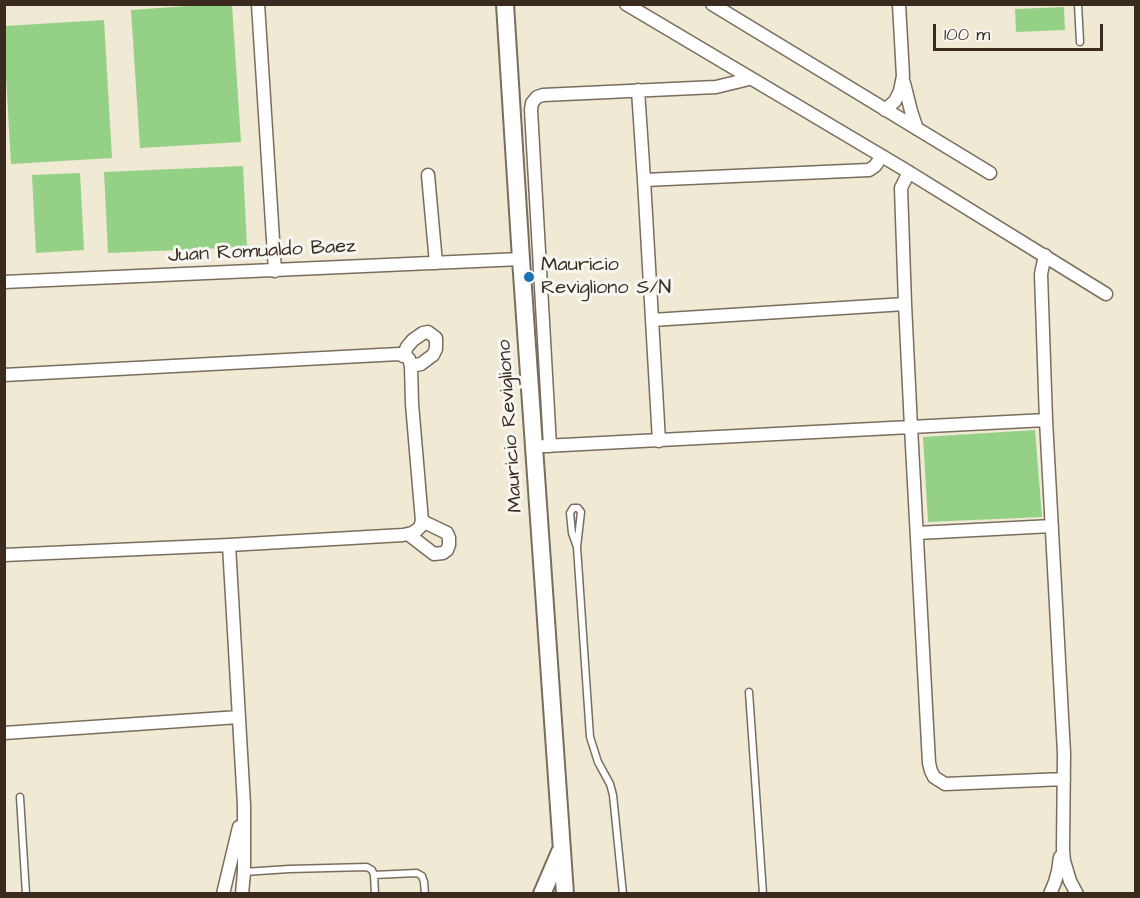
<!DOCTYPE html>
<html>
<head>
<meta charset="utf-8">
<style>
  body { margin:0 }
  #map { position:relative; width:1140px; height:898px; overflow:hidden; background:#f0e9d4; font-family:"Architects Daughter",sans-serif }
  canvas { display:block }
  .frame { position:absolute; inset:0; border:6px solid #3b2a1e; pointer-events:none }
  .scale { position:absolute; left:933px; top:24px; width:170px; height:27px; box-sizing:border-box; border:3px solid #3b2a1e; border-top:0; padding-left:8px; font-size:18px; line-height:21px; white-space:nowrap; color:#3b2a1e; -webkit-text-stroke:4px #f6f6f2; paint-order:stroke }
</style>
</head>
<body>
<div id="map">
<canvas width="1140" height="898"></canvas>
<div class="frame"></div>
<div class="scale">100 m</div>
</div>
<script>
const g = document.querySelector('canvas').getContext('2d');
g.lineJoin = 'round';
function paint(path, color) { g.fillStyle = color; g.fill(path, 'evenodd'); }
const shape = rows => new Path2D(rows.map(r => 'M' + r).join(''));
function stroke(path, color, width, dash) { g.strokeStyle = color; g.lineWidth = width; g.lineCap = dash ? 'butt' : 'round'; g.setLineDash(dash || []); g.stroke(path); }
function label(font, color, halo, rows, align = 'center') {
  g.font = font + ' "Architects Daughter",sans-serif'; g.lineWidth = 6; g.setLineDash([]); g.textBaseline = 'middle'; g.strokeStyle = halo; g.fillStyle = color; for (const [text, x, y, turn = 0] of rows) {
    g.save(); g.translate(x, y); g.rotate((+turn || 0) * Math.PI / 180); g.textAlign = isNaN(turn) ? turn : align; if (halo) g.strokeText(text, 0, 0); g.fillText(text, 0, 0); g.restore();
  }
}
paint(shape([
  [215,4,232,5,241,142,140,148,131,10],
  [1064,7,1065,30,1016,32,1015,9],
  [104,20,112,158,11,164,5,59,5,26],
  [243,166,247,247,108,253,104,172],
  [80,173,84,250,36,253,32,175],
  [1035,430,1042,517,928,522,923,437]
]), '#94d186');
const lane = shape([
  [1078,4,1080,42],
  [577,547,572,533,570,513,573,508,578,508,581,512,577,547,590,737,598,762,610,784,613,795,623,894],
  [749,692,763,894],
  [20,797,26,894],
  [244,872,289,869,367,867,372,870,374,875,375,894],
  [374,875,417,873,422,876,424,882,425,894]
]);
const street = shape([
  [258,4,275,271],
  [626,4,902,168,1106,294],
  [712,4,990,173],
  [904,83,911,111,917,129],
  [638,90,644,180,659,441],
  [885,110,895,101,900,91,903,76,899,4],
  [909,172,901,188,905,304,911,427,929,763,931,771,934,777,945,784,1064,779],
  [428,175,436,263],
  [644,180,869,170,875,166,882,156],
  [1045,255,1041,274,1046,420,1064,753,1063,850,1064,861,1070,881,1077,894],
  [4,282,521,259],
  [652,320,905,304],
  [403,356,407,347,413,340,423,333,428,332,436,338,436,349,433,355,421,364,411,366],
  [4,375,399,354,406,356,409,359,411,366,412,404,422,521,420,527,417,530,412,533,403,535,229,545,4,555],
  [544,446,1046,420],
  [550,446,531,110,532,103,537,97,543,95,716,87,749,79],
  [917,533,1052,526],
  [408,534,434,554,443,553,447,550,449,545,449,538,447,533,422,521],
  [229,545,244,805,244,872,242,894],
  [4,733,239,717],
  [223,894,239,827],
  [1050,894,1055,882,1058,871,1060,857]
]);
const secondary = shape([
  [505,4,521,259,565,894],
  [542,894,560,852]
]);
stroke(lane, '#7a6d5e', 9);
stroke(street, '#7a6d5e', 15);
stroke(secondary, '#7a6d5e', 20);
stroke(lane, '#fff', 6);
stroke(street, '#fff', 12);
stroke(secondary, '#fff', 16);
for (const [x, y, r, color] of [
  [529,277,6,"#1f6fb2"]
]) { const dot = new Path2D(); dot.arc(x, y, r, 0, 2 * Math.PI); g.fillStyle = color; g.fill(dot); stroke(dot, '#f6f6f2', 2); }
label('20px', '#3b2a1e', '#f6f6f2', [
  ["Juan Romualdo Baez",262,252,-3],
  ["Mauricio Revigliono",511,426,-94]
]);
label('20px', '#3b2a1e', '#f6f6f2', [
  ["Mauricio",541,266],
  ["Revigliono S/N",541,289]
], 'left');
</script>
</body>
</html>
